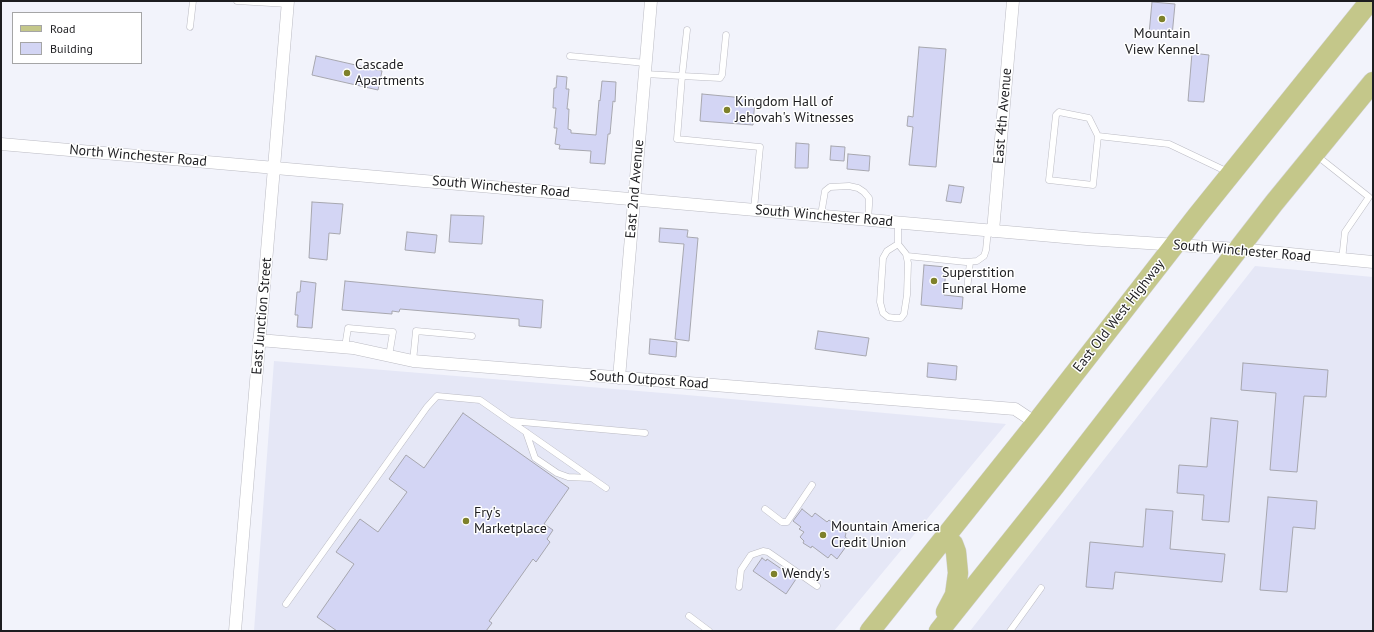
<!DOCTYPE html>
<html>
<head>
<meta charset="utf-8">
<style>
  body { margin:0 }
  #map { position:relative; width:1374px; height:632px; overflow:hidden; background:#f2f3fb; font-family:"PT Sans",sans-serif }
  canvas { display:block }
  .frame { position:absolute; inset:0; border:2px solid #1d1d20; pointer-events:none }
  .legend { position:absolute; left:12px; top:12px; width:130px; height:52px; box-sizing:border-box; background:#fff; border:1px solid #a5a5a6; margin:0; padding:5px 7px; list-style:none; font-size:12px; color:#1d1d20 }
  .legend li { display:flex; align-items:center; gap:8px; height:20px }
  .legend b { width:20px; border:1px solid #a5a5a6 }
</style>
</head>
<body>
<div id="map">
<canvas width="1374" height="632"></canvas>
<div class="frame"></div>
<ul class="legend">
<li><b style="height:5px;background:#c4c78a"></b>Road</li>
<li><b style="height:11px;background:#d3d5f4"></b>Building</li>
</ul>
</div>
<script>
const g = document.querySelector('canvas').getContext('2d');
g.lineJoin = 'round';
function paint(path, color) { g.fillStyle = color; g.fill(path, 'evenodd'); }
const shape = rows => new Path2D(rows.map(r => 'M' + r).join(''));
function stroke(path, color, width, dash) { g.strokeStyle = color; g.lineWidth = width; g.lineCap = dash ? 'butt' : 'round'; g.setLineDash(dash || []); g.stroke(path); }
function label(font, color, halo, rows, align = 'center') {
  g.font = font + ' "PT Sans",sans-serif'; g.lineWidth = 3; g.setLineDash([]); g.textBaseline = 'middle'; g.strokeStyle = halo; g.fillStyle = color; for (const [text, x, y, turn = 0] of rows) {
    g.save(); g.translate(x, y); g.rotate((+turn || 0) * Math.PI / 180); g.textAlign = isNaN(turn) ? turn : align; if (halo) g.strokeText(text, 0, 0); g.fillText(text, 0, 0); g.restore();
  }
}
paint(shape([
  [1255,266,1373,277,1373,631,970,631],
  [274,361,687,395,1006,424,834,631,254,631]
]), '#e5e7f6');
const building = shape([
  [1152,2,1175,4,1172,36,1149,34,1152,2],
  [919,47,946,49,936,167,909,165,913,127,907,126,908,116,913,117,919,47],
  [1192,53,1209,55,1204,102,1188,101,1192,53],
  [316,56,382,71,378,90,312,75,316,56],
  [557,76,567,77,566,89,569,89,567,109,569,109,568,129,571,130,571,133,596,135,599,100,600,101,602,81,616,82,615,102,613,101,610,134,608,134,605,164,590,163,591,151,559,149,560,145,555,144,557,128,554,128,556,108,553,108,554,88,556,88,557,76],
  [702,94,755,99,753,125,700,121,702,94],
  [796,143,809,144,808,168,795,168,796,143],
  [831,146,845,147,844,161,830,160,831,146],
  [848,154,870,156,869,171,847,169,848,154],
  [949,185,964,187,961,203,946,201,949,185],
  [312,202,343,204,340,234,329,233,327,260,309,258,312,202],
  [451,215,484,216,482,244,449,242,451,215],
  [660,228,688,230,687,237,698,238,689,341,675,339,684,244,659,242,660,228],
  [407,232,437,235,435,253,405,250,407,232],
  [924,265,946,267,944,295,963,297,962,309,921,305,924,265],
  [301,281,316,283,312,328,297,327,298,315,295,315,297,292,300,292,301,281],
  [345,281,543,300,541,328,519,326,519,319,400,309,399,312,392,311,392,314,342,310,345,281],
  [818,331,869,338,866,356,815,349,818,331],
  [650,339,677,342,676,357,649,354,650,339],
  [928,363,957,366,956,380,927,377,928,363],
  [1243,363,1328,370,1326,397,1304,396,1297,472,1270,470,1276,393,1241,390,1243,363],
  [463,413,569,488,544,524,553,530,547,539,550,542,536,562,533,559,489,621,492,623,486,631,337,631,317,617,354,564,336,552,360,519,378,532,407,492,389,479,406,455,424,468,463,413],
  [1211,418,1238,421,1229,522,1202,520,1204,495,1177,493,1179,465,1207,467,1211,418],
  [1268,497,1317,501,1315,529,1293,527,1287,592,1260,590,1268,497],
  [802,509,812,517,815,513,827,522,829,520,846,533,845,537,850,541,837,559,831,554,828,558,812,546,811,548,803,543,804,541,800,537,804,532,799,529,801,527,793,521,802,509],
  [1146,509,1173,511,1170,549,1225,554,1222,582,1115,572,1113,589,1086,587,1090,542,1143,547,1146,509],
  [762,558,766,561,767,559,796,579,786,594,753,571,762,558]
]);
paint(building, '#d3d5f4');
stroke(building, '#a7a7af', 1);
const lane = shape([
  [237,1,288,4],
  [190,27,193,1],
  [687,30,682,76,720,78,722,75,726,35],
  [570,56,646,63],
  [645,74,682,76,677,139,760,147,754,209],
  [1098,136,1093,185,1049,180,1056,115,1059,112,1089,118,1098,136,1169,144,1228,172],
  [1316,155,1369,197,1345,232,1342,260],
  [821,215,825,191,830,187,849,186,858,188,864,192,869,198,869,205,868,220],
  [898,244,906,254,908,263,907,295,904,314,901,318,895,318,888,317,883,313,880,302,883,258,887,251,898,244,898,222],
  [907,256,966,262,977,261,984,256,986,250,988,230],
  [967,290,970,262],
  [345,347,348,328,393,332,389,356],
  [413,361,416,331,472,336],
  [511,421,645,433],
  [526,432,535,458,557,473,568,477,591,478],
  [765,509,782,522,787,522,812,485],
  [739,587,741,570,751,555,763,551,768,552,817,586],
  [286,604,427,407,437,396,480,400,606,488],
  [689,616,709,631],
  [1010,631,1041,588]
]);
const street = shape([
  [1,144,1087,239,1238,249,1373,262],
  [993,231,1013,1],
  [259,340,353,348,413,361,1015,409,1036,423],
  [619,378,651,1],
  [235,631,288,1]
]);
const primary = shape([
  [945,538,953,544,956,552,958,573,955,595,946,612],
  [870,631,1036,423,1197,216,1370,1],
  [939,631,1054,487,1274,203,1373,82]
]);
stroke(lane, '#bbbbc3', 7);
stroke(street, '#bbbbc3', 13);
stroke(primary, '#d2d2d2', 21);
stroke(lane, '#fff', 6);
stroke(street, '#fff', 12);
stroke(primary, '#c4c78a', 20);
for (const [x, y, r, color] of [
  [1162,19,4,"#7e812b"],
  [347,73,4,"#7e812b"],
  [727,110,4,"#7e812b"],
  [934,281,4,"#7e812b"],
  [466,521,4,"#7e812b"],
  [823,535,4,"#7e812b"],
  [774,574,4,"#7e812b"]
]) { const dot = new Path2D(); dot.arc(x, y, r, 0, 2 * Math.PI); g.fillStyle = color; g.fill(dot); stroke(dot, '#fff', 1.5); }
label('14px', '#1d1d20', '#fff', [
  ["Mountain",1162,34,"center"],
  ["View Kennel",1162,50,"center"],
  ["Cascade",355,65],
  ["Apartments",355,81],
  ["Kingdom Hall of",735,102],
  ["Jehovah's Witnesses",735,118],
  ["Superstition",942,273],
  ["Funeral Home",942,289],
  ["Fry's",474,513],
  ["Marketplace",474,529],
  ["Mountain America",831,527],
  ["Credit Union",831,543],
  ["Wendy's",782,574]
], 'left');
label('14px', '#1d1d20', '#fff', [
  ["East 4th Avenue",1003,116,-85],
  ["North Winchester Road",138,156,5],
  ["South Winchester Road",501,187,5],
  ["East 2nd Avenue",635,189,-85],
  ["South Winchester Road",824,216,5],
  ["South Winchester Road",1242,251,5],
  ["East Junction Street",262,316,-85],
  ["East Old West Highway",1119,316,-52],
  ["South Outpost Road",649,380,4]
]);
</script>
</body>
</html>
